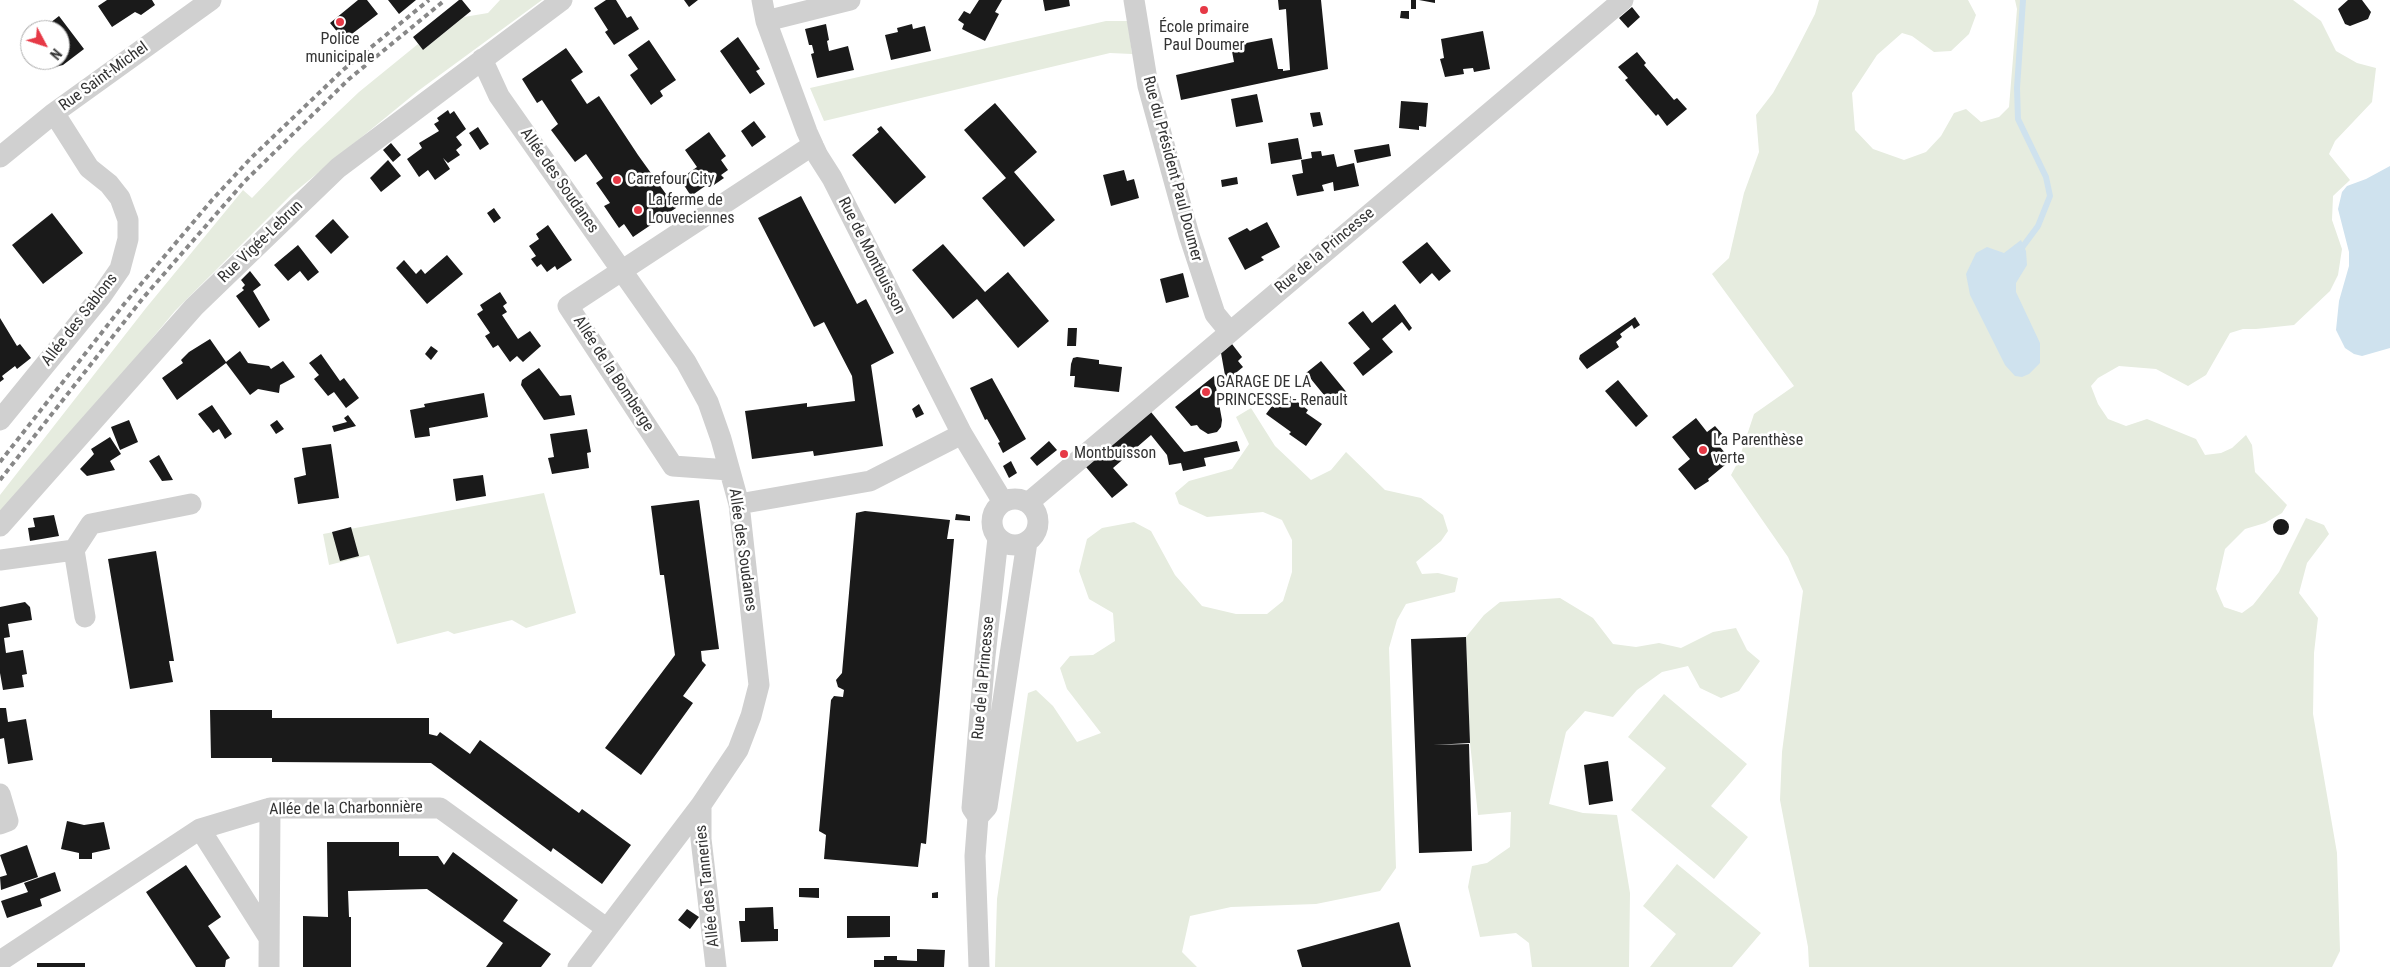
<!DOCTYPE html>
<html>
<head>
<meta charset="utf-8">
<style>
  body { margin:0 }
  #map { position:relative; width:2390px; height:967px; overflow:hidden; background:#fff; font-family:"Roboto Condensed",sans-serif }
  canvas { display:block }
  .north { position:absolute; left:20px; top:20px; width:50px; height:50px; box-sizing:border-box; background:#fff; border:1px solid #adadad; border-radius:50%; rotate:130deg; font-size:14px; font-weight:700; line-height:20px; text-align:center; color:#333 }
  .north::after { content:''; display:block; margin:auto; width:18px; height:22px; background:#e63946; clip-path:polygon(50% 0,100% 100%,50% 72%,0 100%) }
</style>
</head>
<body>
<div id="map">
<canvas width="2390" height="967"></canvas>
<div class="north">N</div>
</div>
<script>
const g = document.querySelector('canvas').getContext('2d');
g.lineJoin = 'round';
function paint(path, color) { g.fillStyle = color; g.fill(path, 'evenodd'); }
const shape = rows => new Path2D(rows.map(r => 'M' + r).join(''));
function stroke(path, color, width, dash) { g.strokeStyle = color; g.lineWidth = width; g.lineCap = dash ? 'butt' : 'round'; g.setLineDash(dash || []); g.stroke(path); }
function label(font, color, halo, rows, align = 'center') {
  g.font = font + ' "Roboto Condensed",sans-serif'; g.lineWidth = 5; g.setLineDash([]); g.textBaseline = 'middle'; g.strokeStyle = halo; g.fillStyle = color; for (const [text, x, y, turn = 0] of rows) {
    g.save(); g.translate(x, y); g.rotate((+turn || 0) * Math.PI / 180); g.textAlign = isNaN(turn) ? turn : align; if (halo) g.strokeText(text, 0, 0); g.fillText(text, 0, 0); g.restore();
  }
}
paint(shape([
  [500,0,542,0,418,91,291,195,175,311,113,385,0,513,0,495,146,308,243,190,252,198,299,149,359,92,418,44,423,50,464,17,488,13],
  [1819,0,1968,0,1976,15,1969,34,1951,51,1934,52,1912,36,1902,33,1877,55,1852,93,1855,130,1873,149,1904,160,1926,152,1941,136,1954,113,1966,109,1981,122,1999,117,2009,107,2017,9,2015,0,2293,0,2321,21,2336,51,2357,63,2376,68,2372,102,2335,141,2329,154,2350,180,2333,196,2332,220,2342,249,2338,275,2330,291,2294,325,2256,329,2243,329,2230,333,2206,375,2188,386,2156,369,2119,366,2098,378,2091,386,2098,404,2108,419,2126,426,2147,419,2196,439,2205,455,2221,453,2232,448,2246,435,2252,445,2255,472,2287,505,2282,513,2265,523,2245,529,2225,549,2216,589,2224,607,2242,613,2253,605,2279,572,2306,518,2324,525,2329,534,2307,563,2299,593,2318,618,2314,653,2313,714,2337,853,2340,951,2332,967,1809,967,1808,947,1780,800,1782,752,1803,591,1788,557,1731,475,1738,462,1754,414,1794,386,1712,274,1729,258,1744,193,1759,152,1756,115,1773,93,1793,57,1815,14],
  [1106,21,1128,21,1132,54,1110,53,824,121,810,88],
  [1251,408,1275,446,1311,480,1331,470,1346,452,1385,490,1421,498,1443,515,1448,531,1441,541,1416,562,1422,574,1438,573,1458,578,1455,592,1406,604,1397,620,1389,648,1396,868,1380,891,1316,904,1231,907,1190,916,1182,952,1197,967,995,967,997,899,1028,693,1036,690,1053,706,1077,742,1101,733,1067,689,1060,668,1070,656,1093,655,1115,641,1113,613,1089,599,1079,571,1087,539,1102,528,1134,522,1151,531,1175,575,1202,606,1236,614,1267,614,1283,601,1292,572,1292,540,1282,520,1263,512,1207,517,1179,504,1175,493,1189,481,1232,469,1249,444,1236,417],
  [544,493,576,613,526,628,512,620,454,634,448,631,397,644,369,555,329,565,323,534],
  [1560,598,1593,618,1613,644,1636,647,1659,643,1681,648,1713,632,1736,628,1747,650,1760,661,1739,691,1721,698,1700,688,1688,666,1662,672,1637,690,1613,717,1585,711,1566,732,1549,804,1583,813,1617,815,1630,893,1629,967,1532,967,1529,943,1516,933,1480,937,1468,887,1472,866,1487,863,1510,847,1511,812,1478,815,1470,743,1466,637,1484,615,1500,602],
  [1664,694,1747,764,1711,806,1748,837,1714,879,1631,810,1666,768,1628,737],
  [1677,864,1761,933,1732,967,1650,967,1676,934,1643,906]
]), '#e6ecdf');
paint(shape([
  [2390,166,2390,348,2362,356,2354,354,2345,348,2336,330,2339,301,2349,266,2349,252,2338,209,2342,192,2347,186,2366,179],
  [2021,240,2026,251,2027,265,2016,283,2016,292,2040,343,2040,363,2029,374,2022,377,2015,376,2005,365,1970,295,1966,274,1976,253,1987,247,2004,253]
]), '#cfe2ee');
stroke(shape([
  [2018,253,2038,226,2050,196,2046,177,2018,119,2017,88,2023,0]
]), '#cfe2ee', 6);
paint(shape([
  [107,0,152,0,155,5,141,15,135,12,112,27,98,6],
  [358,0,367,0,378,14,344,40,330,23],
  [388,0,416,0,399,14],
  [459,0,462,0,471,11,423,50,413,37],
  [606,0,616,0,627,18,631,16,639,29,614,45,605,32,608,30,594,8],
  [684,0,698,0,689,7],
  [979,0,1002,0,995,12,999,14,985,41,962,29,964,24,958,20,964,11,970,14],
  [1043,0,1069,0,1070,6,1045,11],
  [1278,0,1321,0,1328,69,1181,100,1176,75,1234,62,1231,46,1272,38,1278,69,1283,69,1283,71,1290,70,1286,9,1279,10],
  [1411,0,1416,0,1416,9,1411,9],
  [1419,0,1435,0,1435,3],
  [2348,0,2362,0,2371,12,2368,19,2350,26,2345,24,2338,9],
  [1632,7,1640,17,1628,28,1619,18],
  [1401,11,1409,11,1409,19,1400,18],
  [59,16,84,49,63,65,55,67,50,60,60,60,60,30,41,30],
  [826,24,829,40,827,41,829,51,848,46,854,70,817,78,811,54,814,53,812,45,809,45,805,29],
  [912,24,913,29,925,26,931,51,891,60,885,35,898,32,897,28],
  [1483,31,1490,69,1474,72,1473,68,1463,69,1464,74,1445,77,1440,59,1444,58,1441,39],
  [738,37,760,69,756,71,765,84,750,94,720,51],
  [649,40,676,80,660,91,663,96,651,105,630,75,638,69,628,55],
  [566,48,583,72,571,80,587,104,599,96,638,155,676,208,633,237,624,224,619,228,604,206,610,203,596,183,603,178,586,154,575,162,551,130,558,124,542,100,537,103,522,79],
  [1637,52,1646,63,1644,65,1674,100,1677,98,1687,109,1667,126,1658,114,1656,116,1625,80,1628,78,1618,67],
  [1257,94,1263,122,1236,127,1231,99],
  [1401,101,1428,103,1426,127,1419,126,1419,130,1399,128],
  [995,103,1037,152,1014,172,1055,220,1024,247,982,198,1006,178,964,130],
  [448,110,450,114,454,111,466,129,456,137,462,145,456,150,460,155,448,163,443,158,450,169,435,180,428,170,419,177,407,159,422,148,419,143,439,131,434,124,439,121,437,118],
  [1320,112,1323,125,1313,127,1310,113],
  [754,121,766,137,752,147,741,131],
  [881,126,926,177,895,204,852,155,879,132,877,129],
  [478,127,489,144,480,150,469,133],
  [709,132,726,156,721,160,728,170,721,175,724,178,711,187,708,184,691,196,680,179,697,167,685,150],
  [1298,138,1302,159,1271,164,1268,143],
  [391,143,401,155,393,162,383,150],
  [1389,144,1391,156,1357,163,1354,150],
  [1321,151,1322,156,1334,154,1337,167,1354,163,1359,186,1334,191,1333,182,1322,185,1324,191,1297,196,1292,175,1303,173,1301,160,1312,158,1311,152],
  [388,160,401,176,381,192,370,178],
  [1124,170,1127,181,1134,179,1139,198,1111,206,1103,175],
  [1237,177,1238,184,1222,187,1221,180],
  [801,196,857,304,866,299,894,353,871,365,883,446,814,456,813,451,752,459,745,411,807,403,807,407,855,401,852,376,824,322,814,327,758,218],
  [494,208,501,218,494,223,487,213],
  [52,213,83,253,43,284,12,245],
  [333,219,349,237,331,254,315,236],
  [1267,222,1280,247,1261,257,1264,260,1245,270,1228,238,1247,228,1250,231],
  [548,225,572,260,557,270,555,266,547,272,541,264,537,267,531,259,536,256,529,246,539,239,536,234],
  [1427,242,1451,271,1439,281,1432,273,1420,284,1402,262],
  [943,244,985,292,1008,272,1049,321,1018,348,977,299,953,319,912,270],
  [298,245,319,272,308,281,300,271,288,281,274,265],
  [447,255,463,274,427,304,396,268,404,260,416,274,421,269,425,274],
  [250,271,261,285,253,291,270,320,259,328,236,296,244,290,242,288,245,285,241,280],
  [1183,273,1189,297,1166,303,1160,279],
  [500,292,507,303,503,306,507,312,502,315,518,339,530,331,541,346,523,362,517,356,510,362,498,345,493,348,485,336,490,333,477,314,483,310,480,305],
  [1395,304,1412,328,1409,331,1402,322,1382,339,1393,352,1363,376,1353,363,1370,349,1348,323,1363,311,1372,323],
  [1635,317,1640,325,1634,329,1632,325,1620,334,1622,337,1616,342,1619,347,1587,369,1579,359,1580,355],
  [0,318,17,346,20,344,31,358,17,369,15,366,2,376,4,379,0,382],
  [1068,328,1077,328,1076,346,1067,346],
  [210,339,226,362,240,351,248,363,269,366,271,369,283,361,295,377,280,385,279,393,258,389,250,395,226,363,177,400,162,378,183,363,181,360,189,352],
  [1232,344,1242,357,1238,361,1243,367,1226,381,1221,353],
  [431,346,438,351,431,360,425,354],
  [321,354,340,381,344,378,359,398,346,408,334,392,328,396,314,379,319,375,309,363],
  [1077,357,1099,360,1099,364,1122,367,1119,392,1074,387,1075,376,1070,376,1071,364,1073,358],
  [1321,361,1348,394,1333,406,1306,373],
  [539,368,560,396,571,395,575,415,544,420,521,385,522,380],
  [1214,376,1222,420,1221,427,1217,432,1208,434,1200,429,1197,425,1191,426,1175,407],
  [992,378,1026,439,1003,453,998,443,1000,442,987,419,985,420,970,388],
  [1618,380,1648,416,1636,427,1605,391],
  [484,393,488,417,429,428,430,436,415,438,410,410,425,407,424,404],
  [1286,393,1308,410,1306,413,1322,424,1306,446,1289,434,1291,432,1266,414,1272,406,1275,408],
  [919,404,924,414,916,418,912,409],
  [212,405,232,434,225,439,219,429,213,433,198,414],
  [1151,412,1184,452,1237,441,1240,451,1204,458,1206,466,1183,471,1181,463,1169,465,1167,455,1151,435,1113,468,1128,485,1112,498,1086,467],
  [348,415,356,426,334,432,332,426,347,422,344,418],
  [1696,418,1707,432,1715,426,1723,435,1715,441,1731,460,1708,479,1709,481,1695,490,1678,469,1690,459,1672,437],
  [129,420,138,442,120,450,111,427],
  [277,420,284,429,276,434,270,425],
  [587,429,591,452,587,453,589,468,552,474,548,458,554,457,550,434],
  [110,437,121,454,110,461,115,470,87,476,80,469,94,454,91,449],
  [1049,441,1057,450,1037,466,1030,458],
  [331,444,339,498,298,504,294,478,306,475,302,448],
  [159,455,173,480,162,481,149,461],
  [1011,461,1017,473,1009,478,1003,466],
  [483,475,486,496,456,501,453,479],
  [699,500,719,649,701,651,702,661,706,665,683,696,693,703,641,775,605,748,675,655,664,575,660,575,651,506],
  [865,511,950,520,947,539,954,539,926,844,921,843,918,867,824,859,826,835,819,831,831,700,834,696,843,697,844,690,838,687,836,680,842,673,856,513],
  [956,514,970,516,970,521,955,520],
  [54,515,59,536,30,541,28,528,35,527,33,518],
  '2273 527a8 8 0 1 1 16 0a8 8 0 1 1-16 0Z',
  [351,527,359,556,340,561,332,532],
  [156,551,174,661,169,661,173,682,130,689,108,559],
  [25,602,30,607,32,620,8,624,10,637,4,638,6,653,23,650,27,674,22,675,24,687,3,690,0,673,0,607],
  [1466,637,1470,743,1433,745,1469,744,1472,851,1419,853,1411,639],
  [0,708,6,708,8,722,26,719,33,760,8,764,4,738,0,739],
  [210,710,272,710,272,718,429,718,429,734,437,736,440,732,470,754,480,740,579,813,582,809,631,845,602,884,553,848,551,852,431,763,272,762,272,758,211,758],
  [1608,761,1613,801,1589,805,1584,765],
  [67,821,84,825,104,822,110,849,92,853,92,859,79,859,79,853,61,849],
  [327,842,399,842,399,856,438,856,444,865,453,852,518,900,503,921,551,954,541,967,486,967,503,943,427,889,348,891,349,917,351,917,351,967,303,967,303,916,328,917],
  [27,845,38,877,1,890,0,877,7,875,0,855],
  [186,865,221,917,208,926,230,958,226,960,225,967,196,967,146,892],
  [55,872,61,891,40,899,42,906,7,918,1,901,28,892,24,883],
  [799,888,819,888,819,898,799,897],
  [938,892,938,898,932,898,932,893],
  [773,907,774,929,778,929,778,941,741,942,739,921,745,921,745,908],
  [687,909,699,917,690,929,678,920],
  [847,916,890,916,890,937,847,938],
  [1399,922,1411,967,1302,967,1297,950],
  [917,949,945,950,944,967,874,967,874,960,884,960,884,956,897,956,897,960,917,961],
  [37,963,85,963,85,967,37,967]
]), '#1a1a1a');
stroke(shape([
  [762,0,766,21,807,132,818,156,832,178,962,434,1003,502],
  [1134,0,1148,86,1189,235,1215,314,1229,331],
  [766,21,850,0],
  [482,59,499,96,686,362,708,402,721,439,739,504,759,685,751,716,738,750,701,805,578,967],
  [0,157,54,113,211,0],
  [0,420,102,295,120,269,128,239,128,220,120,198,109,184,89,168,54,113],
  [729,470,673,466,568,306,813,145],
  '992 522a23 23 0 1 1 46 0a23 23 0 1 1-46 0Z',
  [1028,503,1623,0],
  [739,504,870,481,962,434],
  [0,526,194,307,338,168,562,0],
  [74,550,85,617],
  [0,560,74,550,91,524,191,504],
  [0,794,8,821,0,824],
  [701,805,701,839,716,967],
  [978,817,987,807,1027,542],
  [200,829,269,938],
  [0,961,200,829,270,808,440,808,606,928],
  [269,967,270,808],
  [979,967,975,856,978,817,972,808,985,656,998,538]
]), '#d0d0d0', 21);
stroke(shape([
  [0,462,125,303,212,200,251,158,343,70,429,0],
  [0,480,143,298,245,181,349,79,445,0]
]), '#888', 4, [5, 4]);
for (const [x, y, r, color] of [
  [1204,10,5,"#e63946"],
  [340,22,5,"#e63946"],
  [617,180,5,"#e63946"],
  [638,210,5,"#e63946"],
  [1206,392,5,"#e63946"],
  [1703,450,5,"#e63946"],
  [1064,454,5,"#e63946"]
]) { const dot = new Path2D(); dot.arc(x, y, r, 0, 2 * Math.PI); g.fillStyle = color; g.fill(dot); stroke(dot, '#fff', 2); }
label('16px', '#333', '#fff', [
  ["École primaire",1204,28,"center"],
  ["Paul Doumer",1204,46,"center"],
  ["Police",340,40,"center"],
  ["municipale",340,58,"center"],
  ["Carrefour City",627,180],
  ["La ferme de",648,201],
  ["Louveciennes",648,219],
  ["GARAGE DE LA",1216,383],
  ["PRINCESSE - Renault",1216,401],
  ["La Parenthèse",1713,441],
  ["verte",1713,459],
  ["Montbuisson",1074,454]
], 'left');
label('16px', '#333', '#fff', [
  ["Rue Saint-Michel",104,77,-36],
  ["Rue du Président Paul Doumer",1172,169,75],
  ["Allée des Soudanes",559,181,55],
  ["Rue Vigée-Lebrun",261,242,-44],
  ["Rue de la Princesse",1325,251,-40],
  ["Rue de Montbuisson",871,256,63],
  ["Allée des Sablons",80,320,-52],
  ["Allée de la Bomberge",613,374,57],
  ["Allée des Soudanes",742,550,82],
  ["Rue de la Princesse",984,678,-85],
  ["Allée de la Charbonnière",346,809,-1],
  ["Allée des Tanneries",708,886,-96]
]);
</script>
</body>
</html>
